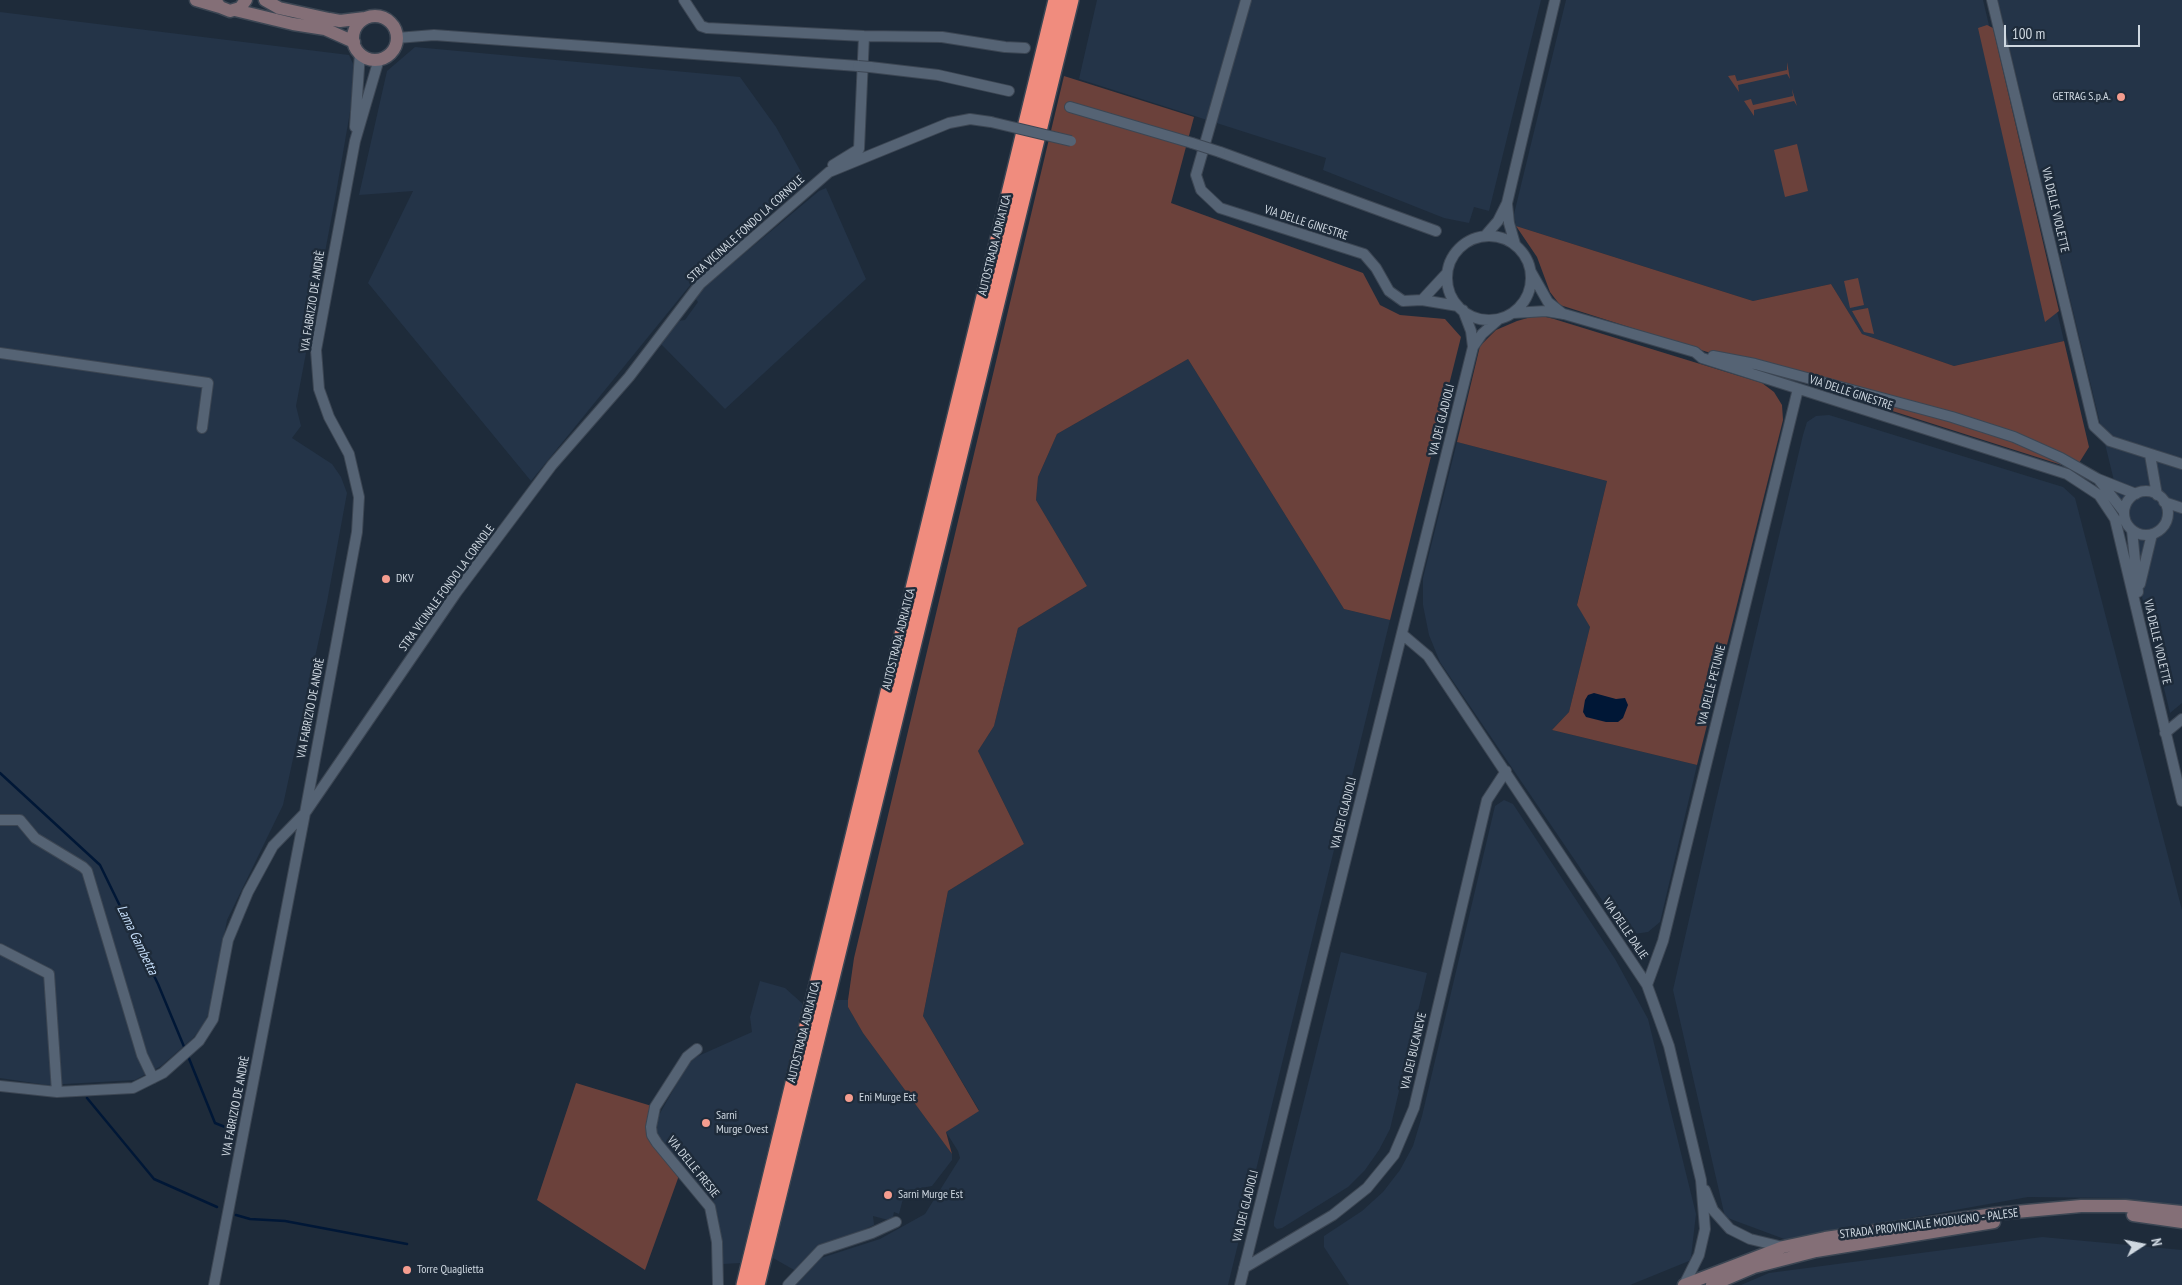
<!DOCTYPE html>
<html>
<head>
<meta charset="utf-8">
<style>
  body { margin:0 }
  #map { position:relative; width:2182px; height:1285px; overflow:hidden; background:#1e2b3a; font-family:"PT Sans Narrow",sans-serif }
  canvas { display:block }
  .north { position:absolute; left:2117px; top:1220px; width:50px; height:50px; -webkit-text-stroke:4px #1e2b3a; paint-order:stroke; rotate:79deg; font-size:14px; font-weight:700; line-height:20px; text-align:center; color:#cfd8e1 }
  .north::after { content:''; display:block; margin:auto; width:18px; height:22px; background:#cfd8e1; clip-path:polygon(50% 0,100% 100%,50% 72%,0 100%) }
  .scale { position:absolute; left:2004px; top:25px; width:136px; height:22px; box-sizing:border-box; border:2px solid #cfd8e1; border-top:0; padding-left:6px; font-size:15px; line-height:18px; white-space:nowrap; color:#cfd8e1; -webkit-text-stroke:4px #1e2b3a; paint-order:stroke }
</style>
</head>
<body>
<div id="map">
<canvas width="2182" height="1285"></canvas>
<div class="north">N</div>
<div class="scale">100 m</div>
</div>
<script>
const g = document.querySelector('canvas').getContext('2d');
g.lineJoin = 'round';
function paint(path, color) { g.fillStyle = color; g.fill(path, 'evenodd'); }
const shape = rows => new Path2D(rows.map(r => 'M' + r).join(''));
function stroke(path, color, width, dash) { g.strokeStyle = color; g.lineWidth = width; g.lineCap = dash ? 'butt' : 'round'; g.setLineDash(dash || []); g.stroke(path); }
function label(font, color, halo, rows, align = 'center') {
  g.font = font + ' "PT Sans Narrow",sans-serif'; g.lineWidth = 5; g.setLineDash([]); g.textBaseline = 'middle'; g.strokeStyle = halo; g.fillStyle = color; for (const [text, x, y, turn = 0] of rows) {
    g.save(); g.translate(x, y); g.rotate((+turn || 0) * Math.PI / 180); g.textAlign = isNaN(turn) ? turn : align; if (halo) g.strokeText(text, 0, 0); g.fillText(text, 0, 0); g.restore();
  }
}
paint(shape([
  [1097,0,1541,0,1489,211,1474,207,1469,223,1444,218,1323,170,1326,158,1079,79],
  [1566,0,1983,0,2064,341,1954,366,1862,334,1831,284,1753,301,1516,226,1514,214],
  [1998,0,2182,0,2182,703,2170,713],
  [0,12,349,55,355,68,350,112,335,199,296,406,301,426,292,438,332,464,341,477,347,493,327,602,283,805,227,920,211,1007,204,1024,193,1038,161,1066,135,1080,47,1085,0,1078],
  [415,47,740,77,776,127,805,179,804,185,700,273,531,481,368,283,413,191,359,195,387,71],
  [826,188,866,279,725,409,661,344,678,321,685,320,698,302,695,298,703,288,819,191],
  [1188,359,1344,609,1390,620,1228,1285,796,1285,821,1258,880,1239,925,1214,960,1158,958,1151,946,1132,979,1110,923,1016,948,891,1024,844,978,751,994,726,1018,628,1087,586,1036,500,1038,477,1057,434],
  [1829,415,2063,487,2075,498,2182,910,2182,1206,2119,1198,2028,1197,1787,1240,1725,1217,1673,990,1716,801,1803,435,1807,422,1816,416],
  [1457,442,1607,481,1577,604,1590,627,1569,712,1552,730,1697,765,1660,922,1648,932,1634,934,1621,928,1440,662,1429,635,1423,605,1423,578],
  [1504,800,1513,804,1615,959,1648,1019,1696,1214,1691,1257,1689,1261,1630,1285,1349,1285,1324,1247,1324,1236,1362,1211,1383,1192,1400,1170,1413,1146,1422,1116,1495,806],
  [1341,952,1427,973,1390,1129,1379,1150,1365,1170,1348,1187,1282,1228,1277,1229,1274,1226,1274,1221],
  [760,981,785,988,803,1004,740,1263,722,1264,718,1216,714,1207,655,1131,659,1115,688,1064,696,1057,752,1032,750,1017],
  [836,1000,848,1000,848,1007,863,1033,952,1154,952,1160,932,1186,905,1191,899,1214,894,1212,892,1221,873,1216,874,1225,863,1230,859,1234,820,1247,811,1253,796,1271,773,1258],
  [2042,1237,2182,1250,2182,1285,1741,1285,1769,1273]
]), '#243448');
paint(shape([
  [1987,25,1993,28,2059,311,2045,322,1978,28],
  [1787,62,1790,79,1787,74,1738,85,1739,92,1728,76,1735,75,1737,81,1787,70],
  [1064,76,1194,117,1171,203,1363,273,1380,305,1400,315,1445,319,1461,337,1390,620,1344,609,1188,359,1057,434,1038,477,1036,500,1087,586,1018,628,994,726,978,751,1024,844,948,891,923,1016,979,1111,946,1132,952,1154,863,1033,848,1007,848,1000,854,958],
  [1792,89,1797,106,1794,101,1754,110,1754,116,1744,101,1751,99,1753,105,1793,96],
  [1797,144,1808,191,1785,197,1774,150],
  [1516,226,1753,301,1831,284,1862,334,1954,366,2064,341,2089,447,2079,463,2068,467,1560,305,1550,292,1537,257],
  [1858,278,1864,305,1850,308,1844,281],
  [1868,308,1874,334,1864,332,1852,311],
  [1538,315,1554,319,1762,383,1774,392,1782,405,1783,420,1697,765,1552,730,1569,712,1590,627,1577,605,1607,481,1457,442,1480,346,1496,330,1517,321],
  [576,1083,655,1107,651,1127,681,1170,645,1270,537,1200]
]), '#6b413b');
paint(shape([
  [1594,693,1616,699,1625,698,1628,705,1623,718,1618,722,1606,722,1586,717,1583,712,1585,700,1588,695]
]), '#001736');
stroke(shape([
  [0,773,100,865,158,984,185,1049],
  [188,1056,215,1123,235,1131],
  [87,1098,154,1179,217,1207],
  [236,1215,250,1219,285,1221,407,1244]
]), '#001736', 2.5);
const minor = shape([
  [684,0,701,26,707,28,864,36,942,37,1005,47,1025,48],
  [1246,0,1196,175,1201,190,1220,208,1364,254,1376,268,1389,291,1403,301,1422,300,1458,306],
  [1992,0,2094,426,2110,441,2182,464],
  [397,38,434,35,858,66],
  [870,67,938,75,1009,91],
  [1070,107,1192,143],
  [355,127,360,53],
  [1220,152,1436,231],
  [833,165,859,149,864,36],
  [1507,204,1509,223,1515,244],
  [1485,236,1498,221,1507,203,1555,0],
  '1447 278a42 42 0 1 1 84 0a42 42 0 1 1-84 0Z',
  [1531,272,1548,302,1563,314],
  [1422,300,1447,273],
  [1513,313,1546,311,1564,314,1695,352,1702,358,2067,474,2099,495,2115,519,2182,801],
  [1473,347,1482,334,1499,319],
  [0,353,208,383,202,428],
  [1713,356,1755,364,1952,417,2014,437,2061,458,2098,479,2136,494],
  [2150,455,2157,495],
  [2099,480,2124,512],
  '2124 513a22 22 0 1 1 44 0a22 22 0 1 1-44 0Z',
  [2164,502,2182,508],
  [2132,530,2138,592],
  [2140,584,2152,534],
  [1402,634,1428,656,1647,985,1669,1046,1701,1180,1705,1229,1699,1255,1684,1285],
  [2165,733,2182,719],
  [0,820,20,820,35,838,83,867,87,871,142,1055,153,1078],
  [0,949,49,974,57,1092],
  [1647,985,1663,941,1798,389],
  [697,1049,687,1057,655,1107,651,1127,652,1135,657,1143,710,1207,717,1242,718,1285],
  [0,1086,57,1092,133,1088,163,1073,199,1041,213,1019,228,940,248,892,273,846,305,813,456,593,552,465,629,377,700,284,829,172,949,123,970,119,991,122],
  [1705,1190,1713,1210,1730,1229,1750,1239,1783,1247],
  [1244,1268,1333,1215,1367,1188,1394,1155,1414,1108,1487,800,1506,771],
  [214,1285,305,813,357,532,359,497,349,454,329,417,319,389,316,350,355,141,379,59],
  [788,1285,821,1250,872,1233,896,1222],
  [1240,1285,1473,347,1471,331,1463,310]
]);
const secondary = shape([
  [196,0,220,7],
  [215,0,220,7,230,11,240,8,246,0],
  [265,0,279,8,329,19,340,21,365,18],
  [235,10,293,24,325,29,354,42],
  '353 38a22 22 0 1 1 44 0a22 22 0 1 1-44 0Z',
  [2133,1215,2182,1222],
  [1684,1285,1783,1247,1825,1238,1994,1214,2081,1206,2125,1206,2182,1212],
  [1712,1285,1754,1267,1816,1251,1994,1222]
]);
const motorway = shape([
  [744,1285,1056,0],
  [757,1285,1071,0]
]);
stroke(minor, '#3c4653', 12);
stroke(secondary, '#3c4653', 15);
stroke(motorway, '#3c4653', 18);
stroke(minor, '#556374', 10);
stroke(secondary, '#846f77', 12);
stroke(motorway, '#f08c7e', 15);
const minorBridge = shape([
  [858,66,870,67],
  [991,122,1071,141],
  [1192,143,1220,152]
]);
stroke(minorBridge, '#3c4653', 12, []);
stroke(minorBridge, '#556374', 10);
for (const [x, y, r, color] of [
  [2121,97,5,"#f59d8f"],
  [386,579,5,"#f59d8f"],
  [849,1098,5,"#f59d8f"],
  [706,1123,5,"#f59d8f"],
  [888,1195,5,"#f59d8f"],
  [407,1270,5,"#f59d8f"]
]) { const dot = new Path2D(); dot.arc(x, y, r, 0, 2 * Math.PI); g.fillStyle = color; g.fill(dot); stroke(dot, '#1e2b3a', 2); }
label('12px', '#cfd8e1', '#1e2b3a', [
  ["GETRAG S.p.A.",2111,97,"right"],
  ["DKV",396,579],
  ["Eni Murge Est",859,1098],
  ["Sarni",716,1116],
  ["Murge Ovest",716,1130],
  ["Sarni Murge Est",898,1195],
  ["Torre Quaglietta",417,1270]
], 'left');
label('12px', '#cfd8e1', '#1e2b3a', [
  ["VIA DELLE VIOLETTE",2055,210,77],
  ["VIA DELLE GINESTRE",1306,223,18],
  ["STRA VICINALE FONDO LA CORNOLE",746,229,-42],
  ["AUTOSTRADA ADRIATICA",995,245,-76],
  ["VIA FABRIZIO DE ANDRÈ",313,301,-81],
  ["VIA DELLE GINESTRE",1851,393,18],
  ["VIA DEI GLADIOLI",1442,420,-76],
  ["STRA VICINALE FONDO LA CORNOLE",447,588,-54],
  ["AUTOSTRADA ADRIATICA",899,639,-76],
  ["VIA DELLE VIOLETTE",2157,642,77],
  ["VIA DELLE PETUNIE",1712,685,-76],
  ["VIA FABRIZIO DE ANDRÈ",311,708,-79],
  ["VIA DEI GLADIOLI",1344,813,-76],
  ["VIA DELLE DALIE",1625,929,56],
  ["AUTOSTRADA ADRIATICA",804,1032,-76],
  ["VIA DEI BUCANEVE",1414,1051,-77],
  ["VIA FABRIZIO DE ANDRÈ",236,1106,-79],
  ["VIA DELLE FRESIE",693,1167,51],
  ["VIA DEI GLADIOLI",1246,1206,-76],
  ["STRADA PROVINCIALE MODUGNO - PALESE",1929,1224,-7]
]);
label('italic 14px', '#c5ddf9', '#1e2b3a', [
  ["Lama Gambetta",137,940,64]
]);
</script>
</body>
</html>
